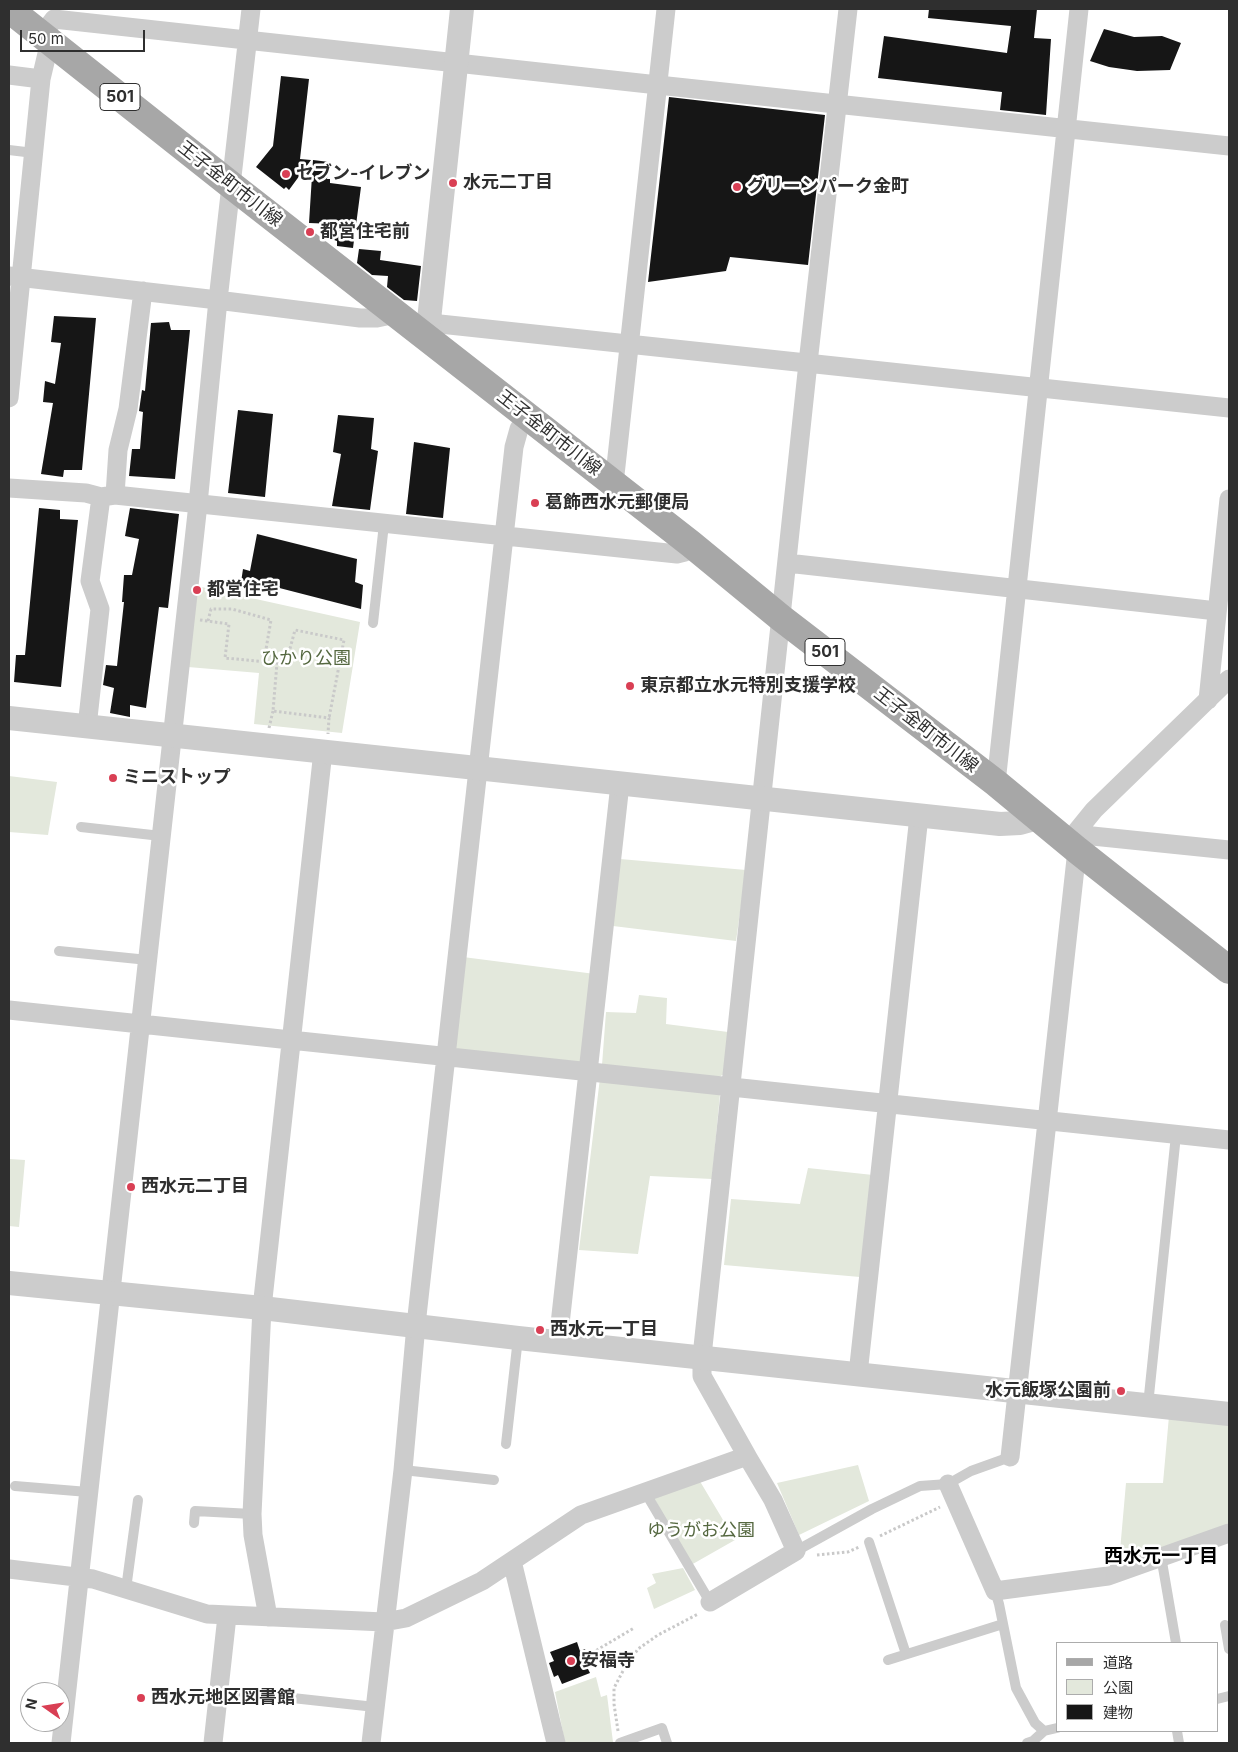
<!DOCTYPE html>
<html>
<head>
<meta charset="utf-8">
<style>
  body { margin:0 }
  #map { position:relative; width:1238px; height:1752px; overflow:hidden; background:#fff; font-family:Inter,"Noto Sans JP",sans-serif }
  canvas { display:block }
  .frame { position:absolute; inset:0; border:10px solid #2f2f2f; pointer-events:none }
  .legend { position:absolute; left:1056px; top:1642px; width:162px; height:90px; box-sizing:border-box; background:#fff; border:1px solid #acacac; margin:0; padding:6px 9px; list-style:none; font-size:15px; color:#2f2f2f }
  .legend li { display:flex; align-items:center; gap:10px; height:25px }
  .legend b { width:25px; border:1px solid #acacac }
  .north { position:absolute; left:20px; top:1682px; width:50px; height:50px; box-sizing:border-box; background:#fff; border:1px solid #acacac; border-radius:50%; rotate:283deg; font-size:14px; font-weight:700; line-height:20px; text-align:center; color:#2f2f2f }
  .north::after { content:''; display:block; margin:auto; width:18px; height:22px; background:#d93f54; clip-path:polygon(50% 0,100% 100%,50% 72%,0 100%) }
  .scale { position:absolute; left:20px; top:30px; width:125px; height:22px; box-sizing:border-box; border:2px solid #2f2f2f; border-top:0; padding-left:6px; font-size:15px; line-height:18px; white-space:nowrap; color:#2f2f2f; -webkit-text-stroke:4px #fff; paint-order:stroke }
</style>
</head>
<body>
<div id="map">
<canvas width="1238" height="1752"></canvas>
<div class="frame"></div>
<ul class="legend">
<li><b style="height:6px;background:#a7a7a7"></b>道路</li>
<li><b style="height:14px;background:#e3e8dc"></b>公園</li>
<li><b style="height:14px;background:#161616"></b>建物</li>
</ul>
<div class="north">N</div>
<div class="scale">50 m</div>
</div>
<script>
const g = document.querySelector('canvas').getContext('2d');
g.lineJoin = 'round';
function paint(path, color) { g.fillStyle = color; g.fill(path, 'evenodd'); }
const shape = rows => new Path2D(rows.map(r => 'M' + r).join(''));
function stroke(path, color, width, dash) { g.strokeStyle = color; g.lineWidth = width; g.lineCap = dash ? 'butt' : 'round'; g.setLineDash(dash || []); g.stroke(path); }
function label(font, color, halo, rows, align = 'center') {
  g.font = font + ' Inter,"Noto Sans JP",sans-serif'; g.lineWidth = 5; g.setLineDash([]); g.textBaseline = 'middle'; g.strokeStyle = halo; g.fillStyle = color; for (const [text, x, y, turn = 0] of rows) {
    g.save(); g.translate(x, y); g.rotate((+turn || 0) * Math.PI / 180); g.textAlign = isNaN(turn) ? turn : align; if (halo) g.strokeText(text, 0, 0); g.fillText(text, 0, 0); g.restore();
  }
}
paint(shape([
  [197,586,360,622,342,733,254,724,259,673,188,667],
  [9,776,57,782,48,835,9,832],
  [620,859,746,870,736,941,613,926],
  [463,957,595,974,584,1066,452,1054],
  [639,995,667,998,666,1024,728,1032,724,1074,714,1080,602,1065,606,1012,636,1013],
  [600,1078,720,1094,712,1179,650,1176,638,1254,579,1250],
  [9,1159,25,1160,19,1227,9,1226],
  [808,1168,873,1175,860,1277,724,1265,731,1199,800,1204],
  [1169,1416,1229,1421,1229,1526,1119,1562,1126,1483,1163,1483],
  [858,1465,869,1501,799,1535,777,1483],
  [698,1478,735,1540,691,1565,653,1496],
  [683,1568,695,1590,654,1609,647,1588,656,1583,652,1574],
  [596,1677,601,1697,607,1695,613,1742,565,1743,555,1692]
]), '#e3e8dc');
paint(shape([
  [929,9,1037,9,1034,38,1051,39,1046,115,1000,110,1002,92,878,78,884,36,1007,53,1011,26,928,18],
  [1104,29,1134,37,1162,36,1181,43,1170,70,1137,71,1109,67,1090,61],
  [281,76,309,79,300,159,311,160,289,190,286,187,284,189,256,167,273,146],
  [669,97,825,115,808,265,730,257,726,271,648,282],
  [313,160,329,162,327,179,330,179,330,183,361,187,353,248,337,246,337,241,334,240,336,224,309,223],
  [359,249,381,251,380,260,421,266,417,301,404,300,387,287,388,276,372,275,357,263],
  [54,316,96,318,82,470,64,470,63,477,41,474,53,403,43,402,45,381,55,384,61,343,51,342],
  [169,322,171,330,190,330,175,479,129,476,132,449,140,449,143,412,139,411,142,390,145,391,151,323],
  [238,410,273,414,265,497,228,493],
  [338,415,374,418,371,449,378,451,370,510,332,506,341,454,333,452],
  [414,442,450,448,443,518,406,514],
  [39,508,60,510,60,519,78,520,61,687,14,682,16,655,25,655],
  [130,508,179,514,168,608,159,607,146,708,130,705,130,717,110,713,114,688,103,685,106,665,117,666,124,602,122,602,124,575,132,575,139,539,125,536],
  [257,534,357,559,355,582,363,585,361,609,260,583,257,593,240,589,243,569,250,571],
  [577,1642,580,1651,585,1649,590,1664,586,1665,590,1673,562,1684,558,1675,554,1677,549,1663,554,1661,550,1652]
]), '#161616');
stroke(shape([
  [200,620,229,624,225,658,277,663,273,711,329,718,328,734],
  [208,621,211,609,232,609,271,620,265,655,288,656,295,630,344,640,329,718],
  [269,728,273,711],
  [880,1536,940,1507],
  [817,1555,848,1552,859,1547],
  [592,1653,634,1628],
  [618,1731,614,1704,614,1688,624,1669,638,1649,658,1635,698,1614]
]), '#c9c9c9', 3, [2.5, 2.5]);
stroke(shape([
  [9,150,34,153],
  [373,623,384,524],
  [81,827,161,836],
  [59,951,148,960],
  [1148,1405,1176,1135],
  [506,1444,518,1338],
  [403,1470,494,1480],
  [15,1486,88,1492],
  [645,1492,710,1602],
  [194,1523,195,1511,252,1514],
  [869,1542,906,1654],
  [796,1551,872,1509,920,1486,948,1484,971,1471,1010,1457],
  [1161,1556,1176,1643],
  [126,1589,138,1500],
  [995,1591,999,1604,1016,1688,1035,1723,1044,1731],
  [1225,1625,1229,1649],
  [888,1660,1003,1624],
  [219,1690,375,1707],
  [1217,1699,1229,1696],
  [1177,1731,1179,1743],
  [620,1743,662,1728,667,1743],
  [1027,1743,1033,1741,1044,1731,1057,1728]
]), '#ccc', 10);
stroke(shape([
  [42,35,54,19,658,85,1229,146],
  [9,75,41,79],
  [9,276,209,299,360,318,377,318,396,314],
  [429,320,440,324,1229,408],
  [9,398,41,79,50,41],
  [614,484,666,9],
  [9,488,86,493,101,497,115,495,677,554,685,552,691,544],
  [115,495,118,450,128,409,143,291],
  [787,563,1217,611],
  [1208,700,1229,499],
  [87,727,100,609,90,581,101,497],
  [996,783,1079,9],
  [1073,834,1229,850],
  [1068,842,1094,810,1229,679],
  [9,1010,1229,1140],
  [558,1342,620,784],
  [858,1374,919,816],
  [1010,1457,1077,850],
  [948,1484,995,1591,1108,1576,1229,1533],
  [512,1561,556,1743],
  [9,1569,93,1579,207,1614,384,1622,406,1618,482,1581,581,1515,747,1456,702,1376,702,1356,808,363,848,9],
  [710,1602,796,1551,773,1500,747,1456],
  [268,1617,253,1535,252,1514,262,1308,323,751],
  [61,1743,198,504,218,300,251,9],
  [213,1743,227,1616],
  [371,1743,403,1470,416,1325,514,447,519,429,528,416]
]), '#ccc', 19);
stroke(shape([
  [422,334,429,320,462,9],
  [9,718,1000,824,1020,823,1038,818],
  [9,1283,262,1308,518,1338,1229,1414]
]), '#ccc', 24);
stroke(shape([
  [9,9,231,185,691,544,781,618,996,783,1077,850,1229,970]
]), '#a7a7a7', 28);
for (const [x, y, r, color] of [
  [286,174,5,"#d93f54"],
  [453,183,5,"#d93f54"],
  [737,187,5,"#d93f54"],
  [310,232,5,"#d93f54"],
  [535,503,5,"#d93f54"],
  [197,590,5,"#d93f54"],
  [630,686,5,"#d93f54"],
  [113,778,5,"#d93f54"],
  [131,1187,5,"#d93f54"],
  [540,1330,5,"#d93f54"],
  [1121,1391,5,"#d93f54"],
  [571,1661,5,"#d93f54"],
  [141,1698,5,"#d93f54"]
]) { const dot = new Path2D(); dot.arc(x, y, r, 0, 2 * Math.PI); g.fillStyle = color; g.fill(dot); stroke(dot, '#fff', 2); }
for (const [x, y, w] of [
  [120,97,40],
  [825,652,40]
]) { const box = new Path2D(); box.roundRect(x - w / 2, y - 13.5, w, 27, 4); g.fillStyle = '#fff'; g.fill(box); stroke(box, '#2f2f2f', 1); }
label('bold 16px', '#2f2f2f', null, [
  ["501",120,97],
  ["501",825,652]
]);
label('bold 18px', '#2f2f2f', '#fff', [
  ["セブン-イレブン",296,174],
  ["水元二丁目",463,183],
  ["グリーンパーク金町",747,187],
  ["都営住宅前",320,232],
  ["葛飾西水元郵便局",545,503],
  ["都営住宅",207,590],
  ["東京都立水元特別支援学校",640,686],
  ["ミニストップ",123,778],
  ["西水元二丁目",141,1187],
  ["西水元一丁目",550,1330],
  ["水元飯塚公園前",1111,1391,"right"],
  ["安福寺",581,1661],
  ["西水元地区図書館",151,1698]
], 'left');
label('18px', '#2f2f2f', '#fff', [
  ["王子金町市川線",230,184,38],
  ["王子金町市川線",549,433,38],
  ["王子金町市川線",926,730,38]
]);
label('18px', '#556840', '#fff', [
  ["ひかり公園",306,659],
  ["ゆうがお公園",701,1531]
]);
label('bold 19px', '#000', '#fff', [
  ["西水元一丁目",1161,1556]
]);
</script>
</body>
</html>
